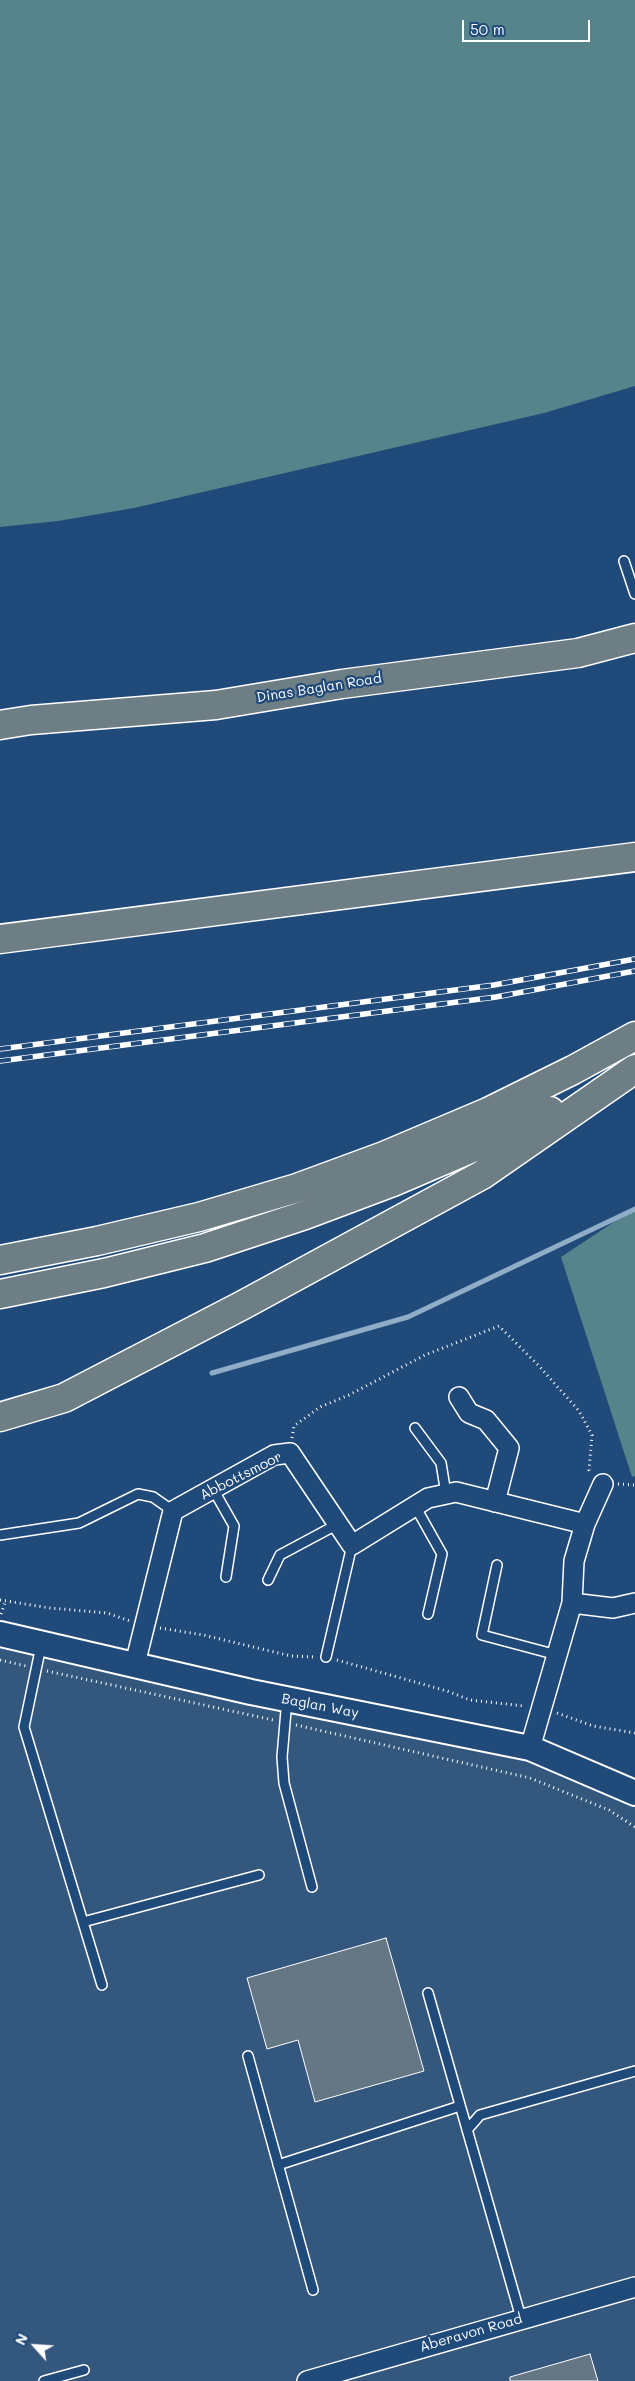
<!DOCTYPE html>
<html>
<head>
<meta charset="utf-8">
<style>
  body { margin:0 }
  #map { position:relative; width:635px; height:2381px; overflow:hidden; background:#1f4a7a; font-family:Mali,sans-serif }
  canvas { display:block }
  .north { position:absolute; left:10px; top:2321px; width:50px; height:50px; -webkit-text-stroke:4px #1f4a7a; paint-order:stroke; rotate:296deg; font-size:14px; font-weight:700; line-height:20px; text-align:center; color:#fff }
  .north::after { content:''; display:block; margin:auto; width:18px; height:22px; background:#fff; clip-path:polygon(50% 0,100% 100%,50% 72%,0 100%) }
  .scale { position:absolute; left:462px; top:20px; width:128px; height:22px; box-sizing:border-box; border:2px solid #fff; border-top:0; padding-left:6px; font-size:15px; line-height:18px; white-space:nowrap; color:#fff; -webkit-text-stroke:4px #1f4a7a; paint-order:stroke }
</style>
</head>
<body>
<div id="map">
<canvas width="635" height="2381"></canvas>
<div class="north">N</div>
<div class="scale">50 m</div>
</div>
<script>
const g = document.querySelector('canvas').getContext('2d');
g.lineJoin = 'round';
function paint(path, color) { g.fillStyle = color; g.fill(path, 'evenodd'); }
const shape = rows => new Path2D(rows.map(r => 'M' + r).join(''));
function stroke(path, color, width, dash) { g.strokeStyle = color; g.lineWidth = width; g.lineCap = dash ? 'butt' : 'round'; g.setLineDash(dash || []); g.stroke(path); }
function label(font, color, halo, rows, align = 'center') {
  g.font = font + ' Mali,sans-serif'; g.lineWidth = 4.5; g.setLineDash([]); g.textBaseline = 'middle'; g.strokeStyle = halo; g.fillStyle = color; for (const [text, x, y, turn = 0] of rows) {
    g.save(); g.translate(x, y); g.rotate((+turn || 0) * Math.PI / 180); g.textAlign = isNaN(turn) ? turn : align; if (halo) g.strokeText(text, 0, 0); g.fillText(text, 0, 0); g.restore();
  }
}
paint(shape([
  [0,1634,530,1748,635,1793,635,2381,0,2381]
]), '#34577d');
paint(shape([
  [0,0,635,0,635,386,544,413,134,508,58,521,0,527],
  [635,1208,635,1476,632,1477,561,1257]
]), '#57838b');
stroke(shape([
  [212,1373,408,1317,635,1209]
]), '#8fadc7', 5);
const building = shape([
  [386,1938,424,2071,315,2102,298,2040,267,2049,247,1978,386,1938],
  [590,2354,598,2381,510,2381,510,2377,590,2354]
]);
paint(building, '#657685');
stroke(building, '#fff', 1);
const service = shape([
  [624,561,635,594],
  [415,1428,441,1463,446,1494],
  [213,1489,234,1526,226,1577],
  [415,1506,442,1554,428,1614],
  [0,1535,79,1523,138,1494,153,1497,173,1511],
  [497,1565,482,1635,557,1655],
  [268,1580,280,1555,338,1524],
  [41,1646,24,1727,102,1985],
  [326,1657,352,1545],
  [287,1699,282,1757,284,1783,312,1887],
  [83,1922,259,1875],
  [428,1993,521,2318],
  [248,2056,313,2290],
  [467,2130,480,2115,635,2071],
  [278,2165,460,2106],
  [44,2381,84,2370]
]);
const minor = shape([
  [459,1397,469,1413,486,1420,509,1448,495,1502],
  [585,1524,603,1484],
  [572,1603,613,1608,635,1603],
  [135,1664,173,1511,274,1455,290,1453,352,1545,428,1498,456,1492,585,1524,574,1561,572,1603,530,1748],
  [307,2381,635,2287]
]);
const tertiary = shape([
  [0,1634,251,1692,530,1748,635,1793]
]);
const primary = shape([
  [0,725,31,720,216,705,342,684,578,653,635,638]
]);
const motorway = shape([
  [0,939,635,857],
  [0,1260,97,1241,199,1217,297,1188,384,1156,488,1112,573,1070,635,1036],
  [0,1294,104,1273,205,1248,305,1215,393,1182,498,1137,550,1111],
  [0,1417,64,1398,243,1305,482,1175,635,1069]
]);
stroke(service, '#fff', 12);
stroke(minor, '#fff', 22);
stroke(tertiary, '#fff', 28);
stroke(primary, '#fff', 31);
stroke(motorway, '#fff', 31);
stroke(shape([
  [292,1438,294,1426,320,1407,349,1395,425,1355,499,1326,540,1367,579,1411,592,1435,589,1470,591,1473],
  [618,1484,635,1485],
  [0,1600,50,1608,107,1613,130,1621],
  [1,1614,6,1600],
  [160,1628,203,1635,291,1656,316,1657],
  [0,1660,26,1666],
  [337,1660,447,1691,470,1700,524,1706],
  [47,1671,273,1720],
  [557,1713,593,1726,635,1733],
  [296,1725,530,1778,609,1810,635,1827]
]), '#fff', 3, [1, 4]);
stroke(service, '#1f4a7a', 9);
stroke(minor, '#1f4a7a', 19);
stroke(tertiary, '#1f4a7a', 24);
stroke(primary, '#6d7e84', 28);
stroke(motorway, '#6d7e84', 28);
const rail = shape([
  [0,1049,494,985,635,959],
  [0,1061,496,997,635,971]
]);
stroke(rail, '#fff', 5.5);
stroke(rail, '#1f4a7a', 4, [11]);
label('14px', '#fff', '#1f4a7a', [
  ["Dinas Baglan Road",319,688,-9],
  ["Abbottsmoor",241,1476,-27],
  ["Baglan Way",320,1706,11],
  ["Aberavon Road",471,2333,-16]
]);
</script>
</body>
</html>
